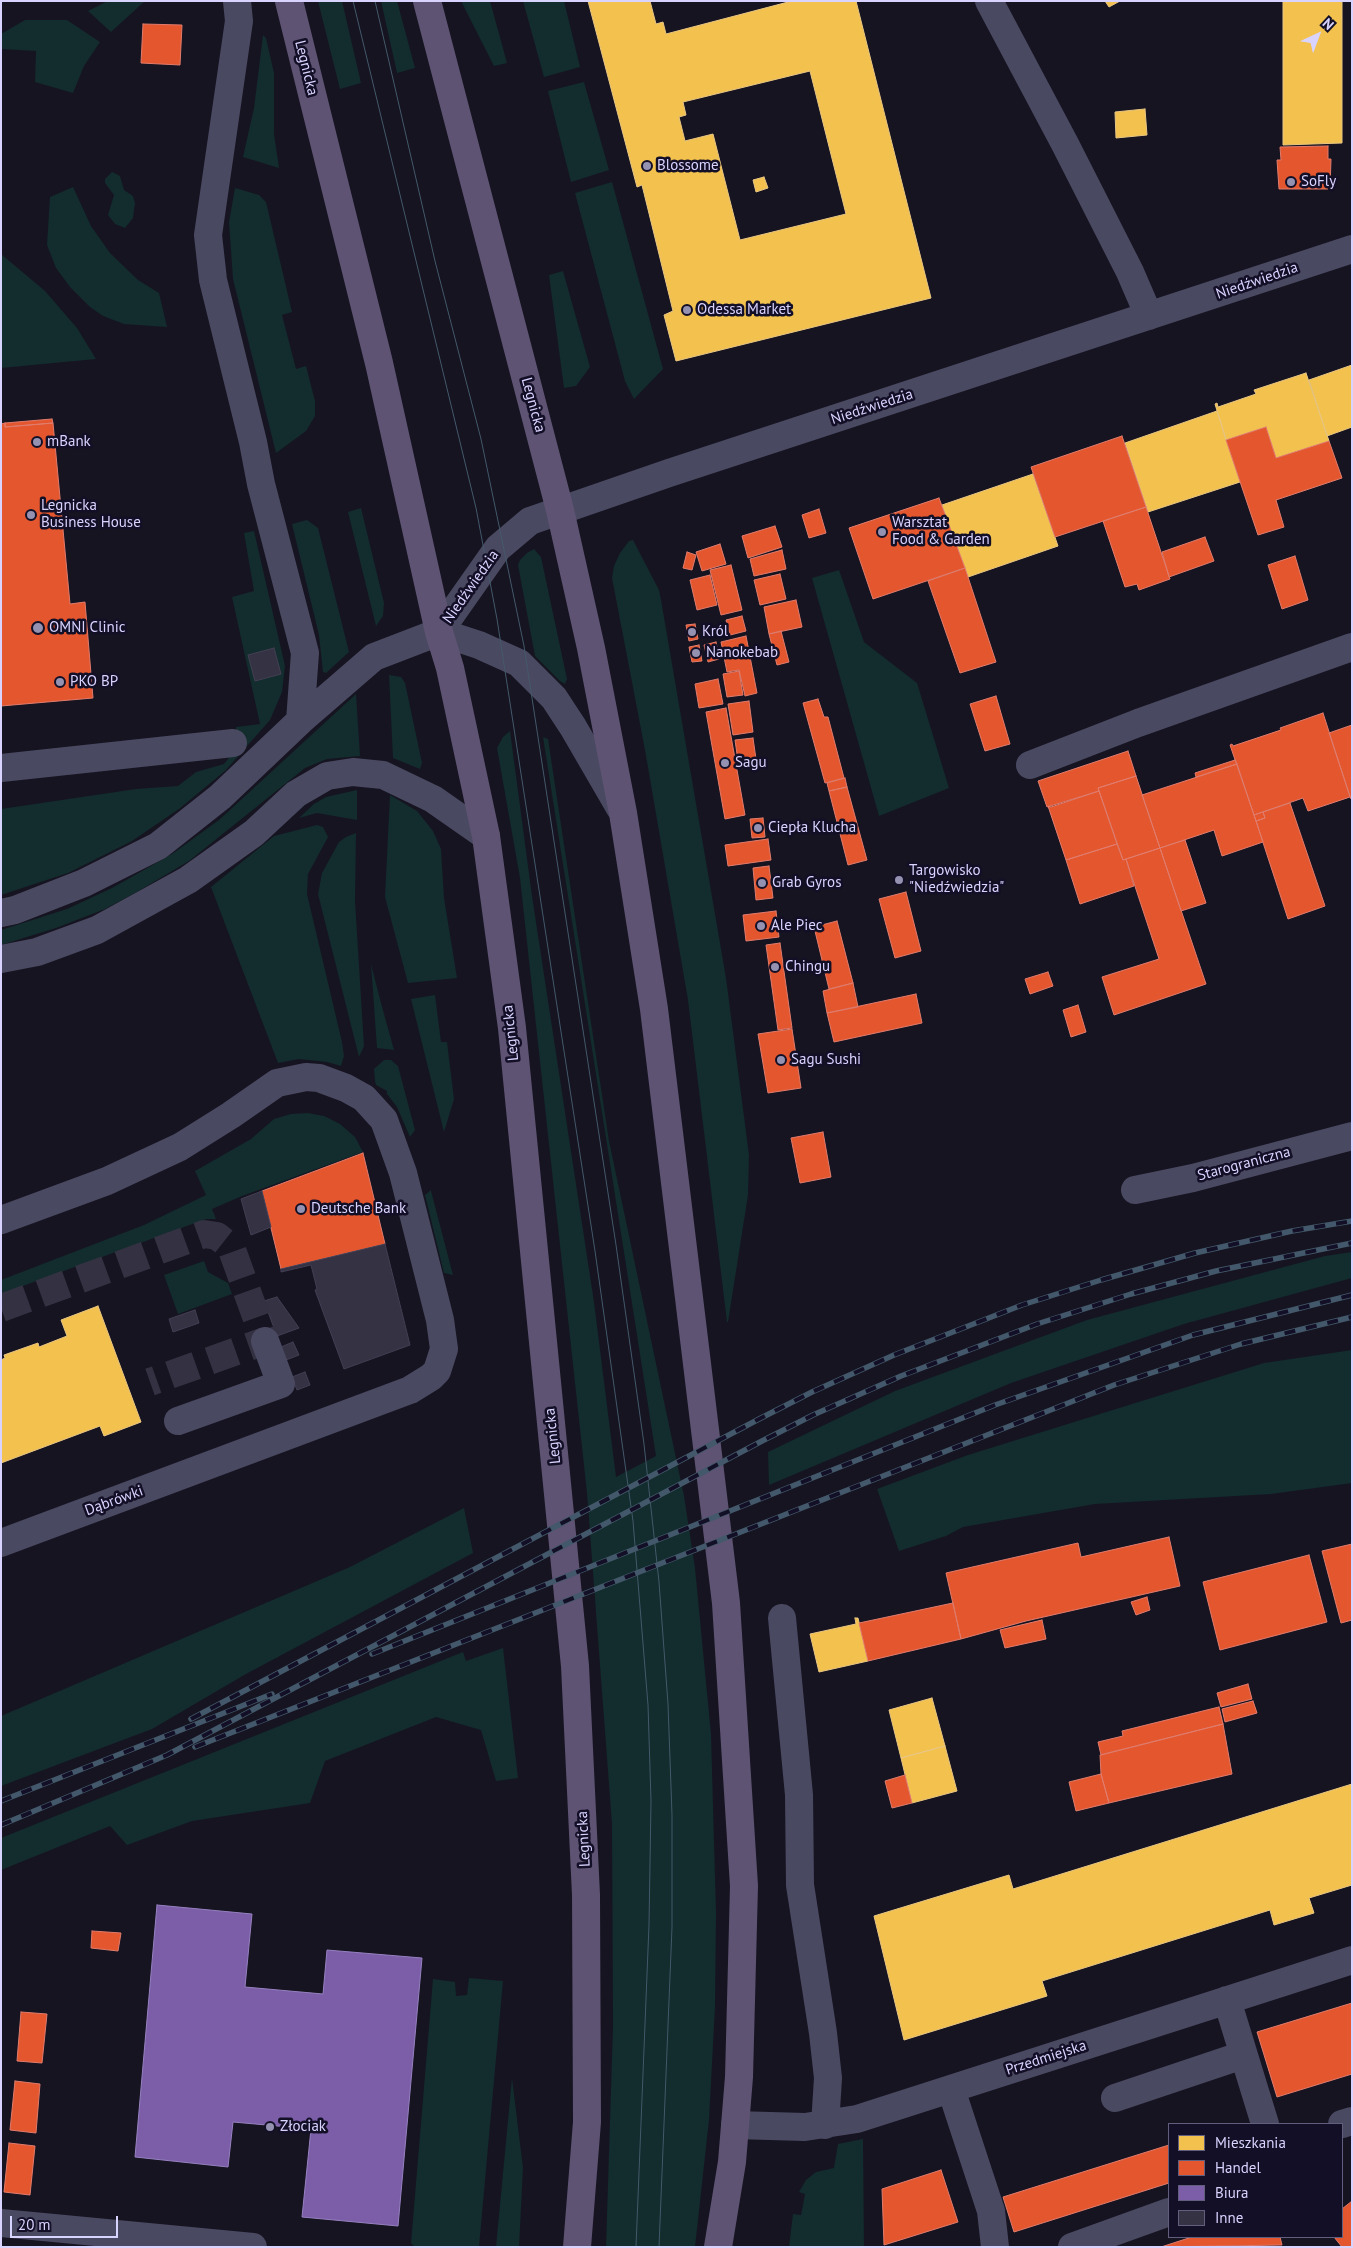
<!DOCTYPE html>
<html>
<head>
<meta charset="utf-8">
<style>
  body { margin:0 }
  #map { position:relative; width:1353px; height:2248px; overflow:hidden; background:#161421; font-family:"PT Sans",sans-serif }
  canvas { display:block }
  .frame { position:absolute; inset:0; border:2px solid #d9d4ff; pointer-events:none }
  .legend { position:absolute; left:1168px; top:2123px; width:175px; height:115px; box-sizing:border-box; background:#130f26; border:1px solid #625e7d; margin:0; padding:6px 9px; list-style:none; font-size:15px; color:#d9d4ff }
  .legend li { display:flex; align-items:center; gap:10px; height:25px }
  .legend b { width:25px; border:1px solid #625e7d }
  .north { position:absolute; left:1293px; top:10px; width:50px; height:50px; -webkit-text-stroke:4px #130f26; paint-order:stroke; rotate:43deg; font-size:14px; font-weight:700; line-height:20px; text-align:center; color:#d9d4ff }
  .north::after { content:''; display:block; margin:auto; width:18px; height:22px; background:#d9d4ff; clip-path:polygon(50% 0,100% 100%,50% 72%,0 100%) }
  .scale { position:absolute; left:10px; top:2216px; width:108px; height:22px; box-sizing:border-box; border:2px solid #d9d4ff; border-top:0; padding-left:6px; font-size:15px; line-height:18px; white-space:nowrap; color:#d9d4ff; -webkit-text-stroke:4px #130f26; paint-order:stroke }
</style>
</head>
<body>
<div id="map">
<canvas width="1353" height="2248"></canvas>
<div class="frame"></div>
<ul class="legend">
<li><b style="height:14px;background:#f2c14e"></b>Mieszkania</li>
<li><b style="height:14px;background:#e4572e"></b>Handel</li>
<li><b style="height:14px;background:#7b5ea7"></b>Biura</li>
<li><b style="height:14px;background:#343243"></b>Inne</li>
</ul>
<div class="north">N</div>
<div class="scale">20 m</div>
</div>
<script>
const g = document.querySelector('canvas').getContext('2d');
g.lineJoin = 'round';
function paint(path, color) { g.fillStyle = color; g.fill(path, 'evenodd'); }
const shape = rows => new Path2D(rows.map(r => 'M' + r).join(''));
function stroke(path, color, width, dash) { g.strokeStyle = color; g.lineWidth = width; g.lineCap = dash ? 'butt' : 'round'; g.setLineDash(dash || []); g.stroke(path); }
function label(font, color, halo, rows, align = 'center') {
  g.font = font + ' "PT Sans",sans-serif'; g.lineWidth = 5; g.setLineDash([]); g.textBaseline = 'middle'; g.strokeStyle = halo; g.fillStyle = color; for (const [text, x, y, turn = 0] of rows) {
    g.save(); g.translate(x, y); g.rotate((+turn || 0) * Math.PI / 180); g.textAlign = isNaN(turn) ? turn : align; if (halo) g.strokeText(text, 0, 0); g.fillText(text, 0, 0); g.restore();
  }
}
paint(shape([
  [108,1,145,1,111,32,88,11],
  [318,1,342,1,361,83,340,89],
  [381,1,397,1,415,68,397,73],
  [461,1,490,1,507,63,494,66],
  [523,1,564,1,580,67,544,77],
  [25,20,67,20,100,42,84,66,73,93,35,82,36,51,1,49,1,34],
  [263,35,266,38,274,73,274,134,279,168,243,157,254,108],
  [584,82,609,170,571,182,548,91],
  [112,172,120,176,124,190,133,196,135,203,133,218,125,228,115,224,108,215,114,195,105,183,105,179],
  [612,182,663,369,634,399,625,381,575,193],
  [73,187,91,226,110,253,138,280,159,293,167,327,124,324,103,316,90,307,70,287,56,268,47,245,50,197],
  [235,188,259,195,266,202,292,312,282,315,296,369,306,366,315,401,315,416,306,431,276,453,233,279,229,222],
  [1,254,45,291,77,328,96,359,1,368],
  [563,271,590,367,576,386,564,388,549,275],
  [361,508,384,603,383,616,376,626,348,512],
  [307,520,318,528,349,652,326,673,323,672,319,635,292,524],
  [254,531,285,666,282,692,270,720,225,771,179,809,132,841,68,873,1,895,1,809,136,789,178,786,196,772,224,764,236,749,236,727,260,724,232,597,254,591,244,533],
  [633,540,659,590,661,600,726,978,749,1155,748,1195,728,1322,727,1322,688,1000,645,750,612,578,614,566,620,553,629,541],
  [534,549,541,557,567,679,565,684,560,681,535,656,518,565,520,560,527,553],
  [839,570,864,642,917,683,949,788,879,816,812,578],
  [389,675,401,677,405,683,422,763,420,769,393,758],
  [356,694,360,756,327,759,305,768,189,861,135,893,105,909,56,928,1,945,1,930,67,909,112,888,172,854,219,820],
  [510,731,532,896,594,1302,616,1477,656,1456,543,737,548,739,609,1141,684,1496,695,1568,711,1734,716,1913,715,2007,709,2120,695,2247,606,2247,613,2026,612,1824,587,1493,520,878,497,748,503,737],
  [357,790,357,820,317,813,299,818,314,804,326,797],
  [390,795,417,811,433,831,441,849,444,898,457,978,408,983,385,897],
  [317,825,323,827,328,837,308,874,307,894,342,1042,344,1056,341,1066,327,1062,299,1059,278,1063,211,887,274,836],
  [356,833,355,901,364,1046,359,1057,318,894,322,873,339,842,346,837],
  [371,964,381,1003,394,1050,377,1048],
  [435,995,441,1042,447,1042,454,1099,444,1132,411,999],
  [384,1060,391,1060,398,1066,415,1130,410,1137,397,1107,387,1094,387,1091,376,1085,375,1081,374,1069],
  [308,1113,324,1116,340,1124,355,1137,363,1152,242,1196,212,1209,216,1219,206,1219,1,1294,1,1280,144,1225,206,1195,195,1171,251,1139,274,1119,291,1114],
  [431,1190,431,1191,453,1275,444,1273,425,1195],
  [1352,1252,1352,1278,1184,1324,1011,1383,769,1485,768,1452,895,1391,1087,1320,1325,1256],
  [204,1261,208,1272,228,1283,232,1294,178,1314,164,1275],
  [1352,1350,1352,1483,1271,1494,1095,1504,963,1527,946,1536,899,1551,877,1489,968,1455,1264,1363],
  [464,1508,473,1553,246,1674,152,1729,1,1786,1,1716,350,1567],
  [503,1648,518,1778,496,1781,481,1730,436,1717,325,1761,310,1803,192,1821,127,1845,110,1826,1,1870,1,1838,463,1652,466,1661],
  [469,1978,503,1981,479,2247,415,2247,411,2243,433,1979,455,1982,456,1996,467,1995],
  [512,2078,523,2168,519,2247,496,2247],
  [863,2139,864,2247,789,2247,793,2214,801,2215,805,2194,799,2192,806,2180,816,2172,834,2168,838,2144]
]), '#132c2d');
const homes = shape([
  [588,1,650,1,656,24,663,22,666,34,792,1,856,1,931,298,676,361,664,315,673,311,642,185,637,187,588,1],
  [810,71,846,214,740,240,713,134,685,141,679,117,686,115,683,102,810,71],
  [1105,1,1120,1,1109,7,1105,1],
  [1283,1,1342,1,1342,143,1283,145,1283,1],
  [1145,109,1147,135,1116,138,1115,112,1145,109],
  [764,177,768,188,756,192,753,180,764,177],
  [1352,365,1352,427,1327,436,1309,380,1352,365],
  [1306,373,1329,441,1276,458,1266,427,1226,440,1215,404,1217,403,1218,407,1256,394,1254,390,1306,373],
  [1217,411,1240,482,1148,512,1125,443,1217,411],
  [1033,474,1058,546,968,577,942,505,1033,474],
  [98,1306,141,1422,104,1436,100,1426,1,1463,1,1360,5,1358,4,1355,38,1343,39,1347,67,1336,61,1320,98,1306],
  [855,1618,858,1618,868,1661,819,1672,810,1634,856,1624,855,1618],
  [932,1698,945,1746,901,1758,889,1710,932,1698],
  [945,1746,957,1791,912,1803,901,1758,945,1746],
  [1352,1784,1352,1885,1309,1898,1314,1913,1274,1925,1270,1910,1042,1981,1047,1996,904,2040,874,1916,1009,1875,1013,1889,1352,1784]
]);
paint(homes, '#f2c14e');
stroke(homes, '#eac783', 1);
const shops = shape([
  [143,24,182,25,180,65,141,63,143,24],
  [1328,146,1328,159,1331,159,1330,189,1279,189,1277,160,1281,160,1280,147,1328,146],
  [52,419,53,423,5,427,5,423,52,419],
  [5,423,5,427,53,423,70,604,85,602,93,698,1,706,1,424,5,423],
  [1266,427,1276,458,1329,441,1342,478,1276,500,1284,527,1258,535,1226,440,1266,427],
  [1122,436,1146,507,1055,537,1031,467,1122,436],
  [939,498,965,568,873,599,849,528,939,498],
  [1146,507,1170,579,1139,590,1137,584,1125,587,1103,521,1146,507],
  [819,509,826,533,809,538,802,515,819,509],
  [775,526,782,547,748,558,742,536,775,526],
  [1205,537,1214,561,1169,577,1162,552,1205,537],
  [720,544,726,564,702,571,696,552,720,544],
  [782,550,786,569,754,576,750,559,782,550],
  [687,552,696,555,692,570,683,568,687,552],
  [1295,556,1308,600,1282,609,1268,565,1295,556],
  [731,565,742,610,721,615,710,570,731,565],
  [965,568,996,662,960,673,928,581,965,568],
  [780,574,786,599,760,605,754,580,780,574],
  [710,575,717,605,697,610,690,580,710,575],
  [796,600,802,627,769,634,764,607,796,600],
  [742,616,746,631,730,635,726,620,742,616],
  [695,624,698,639,689,641,686,625,695,624],
  [781,631,789,662,777,665,769,634,781,631],
  [746,636,757,693,745,696,739,670,727,672,721,642,746,636],
  [716,642,719,659,708,662,704,645,716,642],
  [699,645,702,661,692,662,689,647,699,645],
  [739,671,743,695,727,697,723,674,739,671],
  [718,679,723,704,699,708,695,684,718,679],
  [996,696,1010,744,985,751,970,704,996,696],
  [818,699,824,717,828,717,844,778,825,783,803,703,818,699],
  [749,701,753,732,733,735,728,704,749,701],
  [726,708,745,815,725,819,706,712,726,708],
  [1323,713,1350,797,1308,811,1303,798,1254,815,1230,745,1232,744,1233,746,1281,730,1280,728,1323,713],
  [1352,725,1352,799,1351,799,1329,733,1352,725],
  [753,738,757,766,739,768,735,740,753,738],
  [1128,751,1136,776,1098,788,1099,791,1047,807,1038,781,1128,751],
  [1235,760,1237,764,1196,777,1195,773,1235,760],
  [1237,764,1263,842,1222,856,1214,830,1160,848,1142,795,1237,764],
  [1136,776,1160,848,1123,860,1098,788,1136,776],
  [845,778,847,787,829,791,827,783,845,778],
  [847,787,867,860,848,865,829,791,847,787],
  [1099,791,1117,844,1066,860,1048,806,1051,807,1099,791],
  [1290,803,1325,906,1288,919,1256,821,1265,818,1263,812,1290,803],
  [1263,812,1265,818,1256,821,1254,815,1263,812],
  [763,818,765,837,752,838,750,819,763,818],
  [768,839,771,860,728,866,725,845,768,839],
  [1185,840,1206,903,1181,911,1160,848,1185,840],
  [1117,844,1123,860,1126,859,1134,886,1080,904,1066,860,1117,844],
  [1160,848,1206,984,1114,1015,1102,977,1159,959,1126,859,1160,848],
  [769,866,773,898,756,900,753,868,769,866],
  [906,892,921,951,895,958,879,899,906,892],
  [776,911,779,937,746,941,743,915,776,911],
  [837,921,853,983,829,989,814,927,837,921],
  [780,943,792,1028,778,1030,766,945,780,943],
  [1048,972,1053,986,1030,994,1025,979,1048,972],
  [853,983,858,1007,827,1013,823,991,853,983],
  [916,994,922,1023,834,1042,827,1013,916,994],
  [1078,1005,1086,1032,1071,1037,1063,1010,1078,1005],
  [792,1029,801,1088,768,1093,758,1034,792,1029],
  [823,1132,831,1177,800,1183,791,1138,823,1132],
  [363,1153,385,1244,281,1269,262,1191,363,1153],
  [1169,1537,1180,1586,1026,1621,961,1639,946,1573,1078,1543,1081,1557,1169,1537],
  [1352,1544,1352,1620,1341,1623,1322,1551,1352,1544],
  [1309,1555,1327,1622,1220,1650,1203,1582,1309,1555],
  [1147,1597,1150,1610,1136,1615,1131,1602,1147,1597],
  [953,1603,961,1639,868,1661,859,1623,953,1603],
  [1042,1620,1046,1639,1005,1648,1000,1630,1042,1620],
  [1248,1684,1252,1699,1221,1707,1217,1693,1248,1684],
  [1253,1701,1257,1713,1225,1722,1222,1709,1253,1701],
  [1219,1707,1223,1724,1101,1755,1098,1742,1123,1736,1122,1731,1219,1707],
  [1223,1724,1232,1774,1109,1803,1101,1774,1100,1755,1223,1724],
  [1101,1774,1109,1803,1076,1811,1069,1782,1101,1774],
  [905,1775,912,1803,892,1808,885,1781,905,1775],
  [92,1931,121,1933,118,1951,91,1948,92,1931],
  [1352,2003,1352,2074,1277,2097,1257,2032,1352,2003],
  [21,2012,47,2014,42,2063,17,2061,21,2012],
  [15,2081,40,2084,36,2133,10,2130,15,2081],
  [9,2143,35,2146,30,2195,4,2192,9,2143],
  [1169,2145,1169,2183,1014,2232,1003,2197,1169,2145],
  [941,2170,958,2222,884,2245,882,2189,941,2170],
  [1352,2201,1352,2247,1342,2247,1334,2237,1342,2237,1342,2209,1352,2201],
  [1192,2237,1280,2237,1282,2245,1161,2247,1192,2237]
]);
paint(shops, '#e4572e');
stroke(shops, '#e17c6d', 1);
const offices = shape([
  [157,1905,252,1914,245,1987,323,1994,327,1950,422,1958,398,2226,302,2217,311,2129,233,2122,228,2167,135,2157,157,1905]
]);
paint(offices, '#7b5ea7');
stroke(offices, '#9781c1', 1);
const building = shape([
  [274,648,281,674,255,681,248,655,274,648],
  [262,1191,271,1227,251,1235,241,1199,262,1191],
  [385,1244,410,1345,344,1369,315,1290,317,1289,311,1265,281,1272,281,1269,385,1244],
  [277,1297,299,1328,277,1336,264,1301,277,1297],
  [195,1310,199,1323,173,1332,169,1319,195,1310],
  [293,1342,299,1355,286,1360,281,1347,293,1342],
  [305,1372,310,1385,297,1390,292,1377,305,1372]
]);
paint(building, '#343243');
stroke(building, '#433f54', 1);
stroke(shape([
  [1,1308,204,1234,217,1236,231,1247,265,1341,150,1382]
]), '#333142', 28, [28, 14]);
stroke(shape([
  [989,1,1065,144,1130,272,1149,316],
  [439,632,498,548,530,521,669,473,1352,249],
  [439,632,479,645,519,663,554,698,573,727,620,808],
  [300,721,374,657,439,632],
  [1030,765,1138,723,1352,647],
  [1,768,233,743],
  [1,913,15,910,84,883,158,846,220,797,300,721,305,653,261,484,253,442,213,280,208,235,239,21,237,1],
  [1,959,37,952,97,930,188,880,254,833,296,794,327,776,353,772,383,775,433,799,486,836],
  [1135,1190,1193,1178,1352,1136],
  [1,1220,107,1181,180,1147,231,1115,277,1083,306,1077,319,1078,346,1088,364,1098,384,1120,403,1173,440,1320,444,1349,437,1371,431,1377,410,1390,1,1543],
  [178,1421,281,1384,265,1341],
  [782,1618,799,1795,800,1885,823,2033,828,2078,825,2125],
  [1227,2000,1265,2124],
  [951,2089,991,2211,995,2247],
  [1115,2098,1243,2055],
  [1342,2124,1352,2121],
  [735,2125,805,2127,857,2119,1352,1960],
  [1,2223,253,2247],
  [1072,2247,1169,2212]
]), '#4a4962', 28);
stroke(shape([
  [289,1,379,363,439,632,450,668,486,836,512,1028,575,1666,586,1895,587,2122,577,2247],
  [427,1,560,510,591,648,623,813,654,1009,726,1603,744,1886,739,2077,732,2162,718,2247]
]), '#5e5373', 28);
stroke(shape([
  [353,1,476,508,497,619,595,1251,633,1521,648,1705,651,1801,649,1925,636,2247],
  [375,1,435,261,481,439,524,646,616,1245,644,1444,659,1582,668,1704,672,1815,672,1927,659,2247]
]), '#43596b', 1);
const rail = shape([
  [372,1654,995,1405,1193,1335,1352,1295],
  [191,1719,761,1418,812,1392,894,1355,1022,1305,1101,1280,1195,1253,1292,1231,1352,1221],
  [195,1747,1114,1385,1241,1344,1352,1317],
  [1,1801,272,1694],
  [1,1825,167,1755,762,1441,813,1415,901,1376,1037,1324,1131,1294,1216,1271,1352,1243]
]);
stroke(rail, '#43596b', 5.5);
stroke(rail, '#130f26', 4, [11]);
for (const [x, y, r, color] of [
  [647,166,5,"#9591b1"],
  [1291,182,5,"#9591b1"],
  [687,310,5,"#9591b1"],
  [37,442,5,"#9591b1"],
  [31,515,5,"#9591b1"],
  [882,532,5,"#9591b1"],
  [38,628,6,"#9591b1"],
  [692,632,5,"#9591b1"],
  [696,653,5,"#9591b1"],
  [60,682,5,"#9591b1"],
  [725,763,5,"#9591b1"],
  [758,828,5,"#9591b1"],
  [899,880,5,"#9591b1"],
  [762,883,5,"#9591b1"],
  [761,926,5,"#9591b1"],
  [775,967,5,"#9591b1"],
  [781,1060,5,"#9591b1"],
  [301,1209,5,"#9591b1"],
  [270,2127,5,"#9591b1"]
]) { const dot = new Path2D(); dot.arc(x, y, r, 0, 2 * Math.PI); g.fillStyle = color; g.fill(dot); stroke(dot, '#130f26', 2); }
label('15px', '#d9d4ff', '#130f26', [
  ["Legnicka",306,68,76],
  ["Niedźwiedzia",1257,281,-19],
  ["Legnicka",533,405,75],
  ["Niedźwiedzia",872,407,-18],
  ["Niedźwiedzia",471,587,-55],
  ["Legnicka",511,1033,-96],
  ["Starograniczna",1244,1164,-15],
  ["Legnicka",553,1436,-96],
  ["Dąbrówki",114,1501,-20],
  ["Legnicka",584,1839,-93],
  ["Przedmiejska",1046,2058,-18]
]);
label('15px', '#d9d4ff', '#130f26', [
  ["Blossome",657,166],
  ["SoFly",1301,182],
  ["Odessa Market",697,310],
  ["mBank",47,442],
  ["Legnicka",41,506],
  ["Business House",41,523],
  ["Warsztat",892,523],
  ["Food & Garden",892,540],
  ["OMNI Clinic",49,628],
  ["Król",702,632],
  ["Nanokebab",706,653],
  ["PKO BP",70,682],
  ["Sagu",735,763],
  ["Ciepła Klucha",768,828],
  ["Targowisko",909,871],
  ["\"Niedźwiedzia\"",909,888],
  ["Grab Gyros",772,883],
  ["Ale Piec",771,926],
  ["Chingu",785,967],
  ["Sagu Sushi",791,1060],
  ["Deutsche Bank",311,1209],
  ["Złociak",280,2127]
], 'left');
</script>
</body>
</html>
